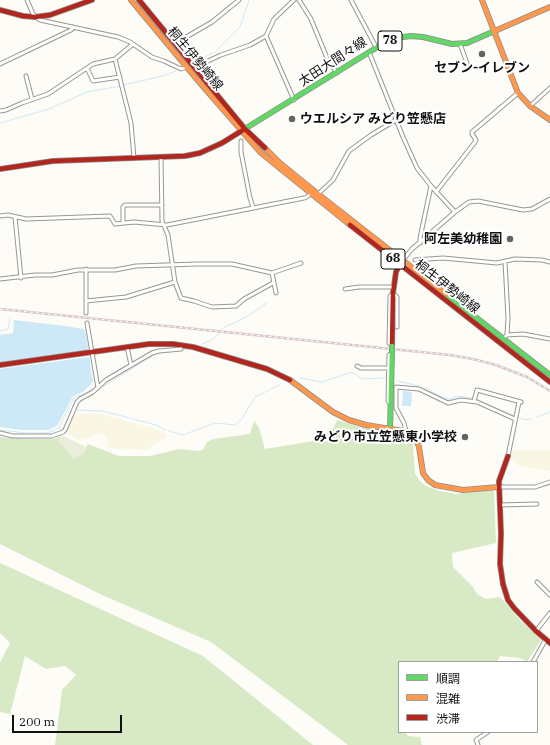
<!DOCTYPE html>
<html>
<head>
<meta charset="utf-8">
<style>
  body { margin:0 }
  #map { position:relative; width:550px; height:745px; overflow:hidden; background:#fdfcf7; font-family:"IBM Plex Serif","Noto Sans JP",serif }
  canvas { display:block }
  .legend { position:absolute; left:398px; top:661px; width:140px; height:72px; box-sizing:border-box; background:#fff; border:1px solid #a0a0a0; margin:0; padding:5px 7px; list-style:none; font-size:12px; color:#111 }
  .legend li { display:flex; align-items:center; gap:8px; height:20px }
  .legend b { width:20px; border:1px solid #a0a0a0 }
  .scale { position:absolute; left:12px; top:715px; width:110px; height:18px; box-sizing:border-box; border:2px solid #111; border-top:0; padding-left:5px; font-size:12px; line-height:14px; white-space:nowrap; color:#111; -webkit-text-stroke:3px #fff; paint-order:stroke }
</style>
</head>
<body>
<div id="map">
<canvas width="550" height="745"></canvas>
<ul class="legend">
<li><b style="height:5px;background:#63d668"></b>順調</li>
<li><b style="height:5px;background:#ff974d"></b>混雑</li>
<li><b style="height:5px;background:#b3261e"></b>渋滞</li>
</ul>
<div class="scale">200 m</div>
</div>
<script>
const g = document.querySelector('canvas').getContext('2d');
g.lineJoin = 'round';
function paint(path, color) { g.fillStyle = color; g.fill(path, 'evenodd'); }
const shape = rows => new Path2D(rows.map(r => 'M' + r).join(''));
function stroke(path, color, width, dash) { g.strokeStyle = color; g.lineWidth = width; g.lineCap = dash ? 'butt' : 'round'; g.setLineDash(dash || []); g.stroke(path); }
function label(font, color, halo, rows, align = 'center') {
  g.font = font + ' "IBM Plex Serif","Noto Sans JP",serif'; g.lineWidth = 4; g.setLineDash([]); g.textBaseline = 'middle'; g.strokeStyle = halo; g.fillStyle = color; for (const [text, x, y, turn = 0] of rows) {
    g.save(); g.translate(x, y); g.rotate((+turn || 0) * Math.PI / 180); g.textAlign = isNaN(turn) ? turn : align; if (halo) g.strokeText(text, 0, 0); g.fillText(text, 0, 0); g.restore();
  }
}
paint(shape([
  [76,414,101,414,156,429,166,434,167,438,157,442,147,450,108,448,107,438,102,434,98,433,87,438,79,440,67,433,73,416],
  [514,450,550,450,550,471,519,466,511,457,512,451]
]), '#f9f7e4');
paint(shape([
  [337,420,360,427,400,432,407,436,412,441,413,446,415,473,419,480,426,486,440,491,456,494,491,489,494,492,496,543,452,553,453,567,473,587,477,594,486,599,499,597,502,599,518,618,541,640,527,662,520,658,500,656,497,662,399,662,399,732,405,732,408,736,420,737,422,745,348,745,211,642,102,595,0,544,0,437,9,438,46,439,54,439,61,435,58,441,83,454,88,444,119,456,150,456,179,449,199,451,203,450,207,442,213,439,250,434,254,421,259,428,265,449,320,440,334,427],
  [0,563,203,656,313,745,55,745,62,690,76,675,65,666,46,669,25,656,10,714,0,712,0,663,10,643,0,633]
]), '#d8eac5');
paint(shape([
  [61,435,86,447,83,454,74,459,58,441]
]), '#e9eedb');
paint(shape([
  [14,320,66,326,83,329,85,330,88,347,87,350,0,363,0,335,13,333],
  [89,357,93,382,83,392,73,396,58,424,55,427,48,430,21,430,0,427,0,369],
  [403,391,412,392,411,406,402,406]
]), '#cde8f7');
stroke(shape([
  [206,56,215,52,240,27,249,0],
  [123,85,163,76,176,71],
  [0,123,49,109,87,92,120,86],
  [0,331,8,329,10,318],
  [220,331,223,328,246,317,267,303],
  [202,344,212,340,220,333],
  [181,350,186,349],
  [300,378,322,382,352,372,362,379,385,378],
  [398,381,419,386],
  [104,386,154,355,159,353,178,351],
  [425,388,446,399,450,399,457,396,472,398],
  [476,399,514,416],
  [77,410,103,411,156,425,166,430],
  [518,417,525,420,531,419],
  [537,417,550,412],
  [0,430,26,433,46,433,53,431,59,428,67,410,75,397,86,393,92,388],
  [169,431,183,435,215,423,236,425,243,417,255,397,281,384]
]), '#cde8f7', 1);
const street = shape([
  [27,0,33,14,40,20,118,37,130,42,152,57,164,61,181,69,186,67],
  [299,0,311,19,327,58,337,73],
  [351,0,376,47],
  [266,36,294,100],
  [176,43,212,22,239,0],
  [460,44,467,63],
  [369,52,403,137,417,168,431,186,455,212],
  [115,59,131,123,134,158],
  [208,61,221,55,250,45,266,36,274,19,294,0],
  [0,64,71,30,73,27],
  [87,68,93,81,120,77],
  [26,76,32,99],
  [530,106,550,88],
  [0,111,6,110,22,103,48,94,93,64,115,59,133,44],
  [241,141,241,152,250,198,253,207],
  [161,157,162,221,168,235,175,282,181,298,194,301,212,307,236,306,244,299,273,283],
  [436,192,475,142,476,140,472,134,472,132,518,93],
  [318,194,333,180,349,151,371,135,396,120],
  [0,216,8,215,26,219,110,216,115,224,134,222,167,225,304,198,307,197,310,194],
  [15,217,21,278],
  [123,223,123,207,125,205,162,205],
  [420,243,420,238,431,186],
  [415,260,443,258,497,263,515,259,542,260,550,262],
  [402,261,412,249,455,212,469,202,478,201,523,210,532,209,550,199],
  [86,269,86,313],
  [272,273,276,293],
  [0,279,35,275,52,275,78,270,115,270,136,266,197,264,232,264,272,273,301,263],
  [345,289,359,287,394,287],
  [86,301,126,297,175,282],
  [87,323,98,388],
  [507,335,523,334,550,339],
  [503,339,507,335,508,318,505,262],
  [390,344,389,343,390,296,393,293,397,297,397,327],
  [127,347,131,365],
  [390,354,389,355,388,401,391,405],
  [357,366,361,368,389,368],
  [474,401,477,390,521,402],
  [406,431,404,423,396,408,396,387,419,389,448,403,461,400,477,402,515,419],
  [0,433,13,436,52,436,63,432,65,430,77,402,80,399,93,392,106,380,152,353,159,351,181,349,181,345],
  [508,456,519,402],
  [499,487,535,487,550,482],
  [500,505,537,504],
  [537,582,550,595],
  [536,631,550,613],
  [533,662,546,639],
  [478,745,476,740,488,732]
]);
const fast = shape([
  [243,130,384,43,396,38,411,36,423,37,452,44,467,43,497,30],
  [446,294,550,375],
  [390,429,392,353]
]);
const slow = shape([
  [131,0,200,83,261,153,350,225],
  [482,0,518,93,530,106,550,120],
  [497,30,550,7],
  [265,148,280,163,318,194,446,294],
  [290,380,333,412,349,420,366,425,409,432,415,437,419,447,423,473,428,480,435,485,463,490,499,487]
]);
const jam = shape([
  [139,0,245,129,265,148],
  [0,10,23,16,35,17,50,15,92,0],
  [0,169,53,161,185,156,200,153,222,143,243,130],
  [350,225,550,382],
  [392,346,393,293,396,272,400,264],
  [0,365,149,344,173,344,193,347,267,369,290,380],
  [508,456,499,481,501,534,500,564,503,584,508,600,514,608,536,631,550,643]
]);
stroke(street, '#979795', 5);
stroke(fast, '#8e8d8b', 6);
stroke(slow, '#8e8d8b', 6);
stroke(jam, '#8e8d8b', 6);
stroke(street, '#fffffe', 3);
stroke(fast, '#63d668', 4.5);
stroke(slow, '#ff974d', 4.5);
stroke(jam, '#b3261e', 4.5);
const rail = shape([
  [0,309,450,355,473,359,496,365,527,377,550,391]
]);
stroke(rail, '#d9c6c7', 2.5);
stroke(rail, '#fff', 1, [3]);
const fastBridge = shape([
  [392,346,392,353]
]);
stroke(fastBridge, '#8e8d8b', 6, []);
stroke(fastBridge, '#63d668', 4.5);
for (const [x, y, r, color] of [
  [482,54,4,"#646362"],
  [292,119,4,"#646362"],
  [510,239,4,"#646362"],
  [465,437,4,"#646362"]
]) { const dot = new Path2D(); dot.arc(x, y, r, 0, 2 * Math.PI); g.fillStyle = color; g.fill(dot); stroke(dot, '#fff', 1.5); }
for (const [x, y, w] of [
  [390,41,24],
  [393,259,24]
]) { const box = new Path2D(); box.roundRect(x - w / 2, y - 10, w, 20, 3); g.fillStyle = '#fff'; g.fill(box); stroke(box, '#111', 1); }
label('bold 12px', '#111', null, [
  ["78",390,41],
  ["68",393,259]
]);
label('13px', '#111', '#fff', [
  ["桐生伊勢崎線",195,59,50],
  ["太田大間々線",333,62,-33],
  ["桐生伊勢崎線",447,287,38]
]);
label('bold 13px', '#111', '#fff', [
  ["セブン-イレブン",482,68,"center"],
  ["ウエルシア みどり笠懸店",300,119,"left"],
  ["阿左美幼稚園",502,239],
  ["みどり市立笠懸東小学校",457,437]
], 'right');
</script>
</body>
</html>
